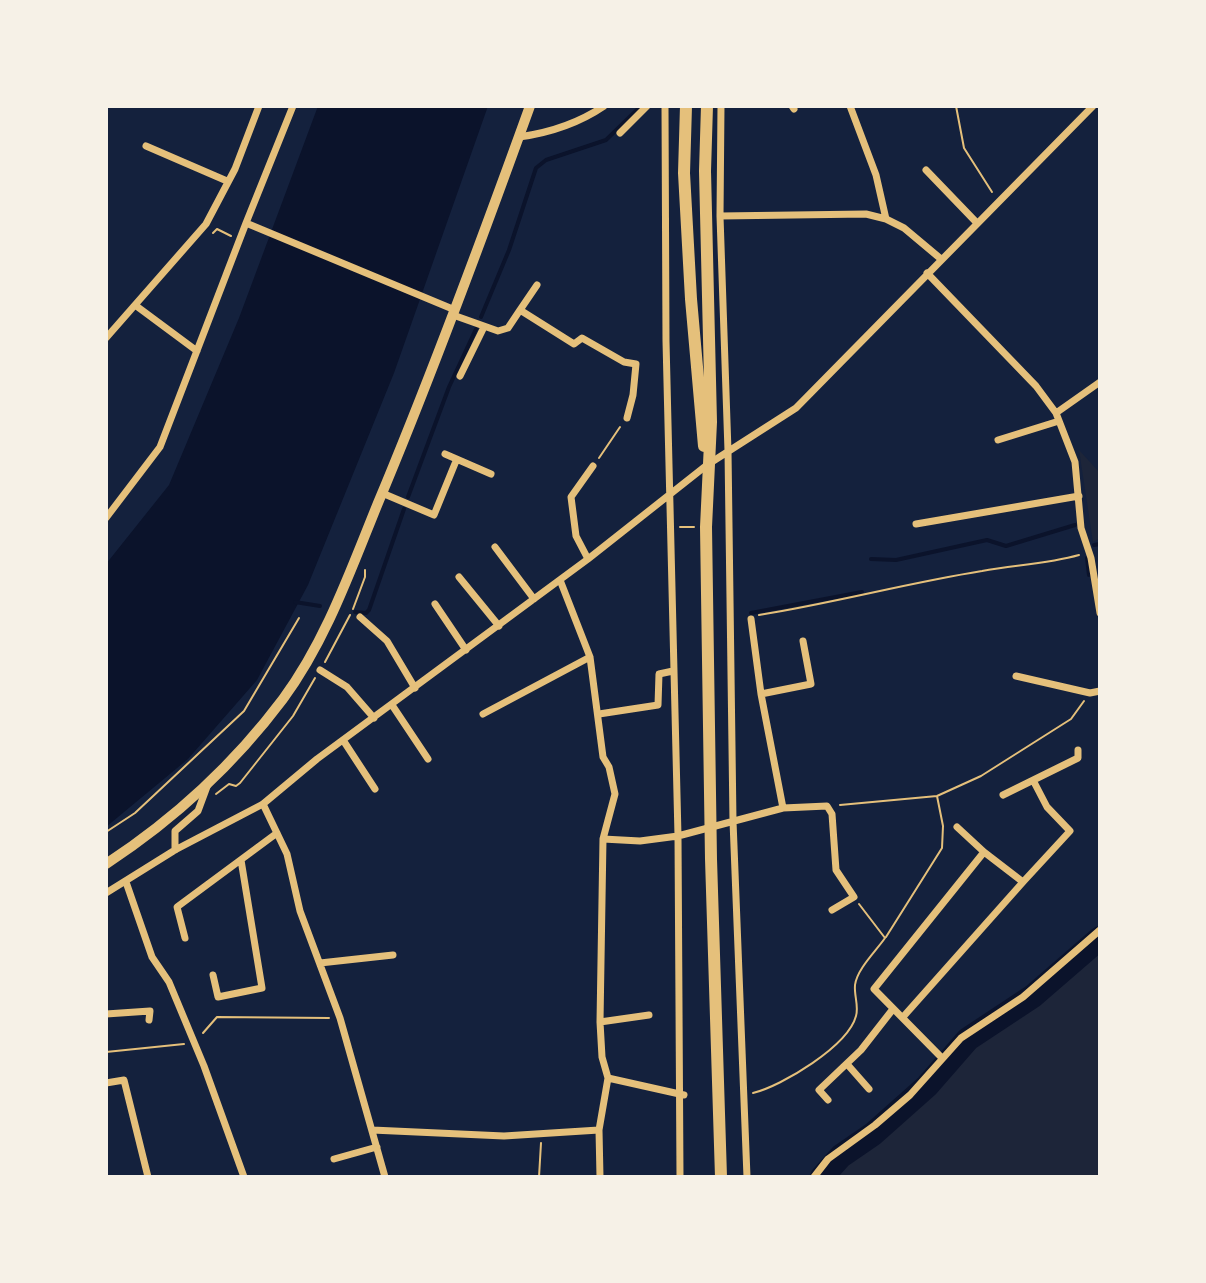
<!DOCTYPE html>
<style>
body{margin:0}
#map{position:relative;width:1206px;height:1283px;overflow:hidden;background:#14213d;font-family:"Varela Round",sans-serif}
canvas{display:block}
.frame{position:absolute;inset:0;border:108px solid #f6f1e7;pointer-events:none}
</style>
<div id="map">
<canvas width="1206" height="1283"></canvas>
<div class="frame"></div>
</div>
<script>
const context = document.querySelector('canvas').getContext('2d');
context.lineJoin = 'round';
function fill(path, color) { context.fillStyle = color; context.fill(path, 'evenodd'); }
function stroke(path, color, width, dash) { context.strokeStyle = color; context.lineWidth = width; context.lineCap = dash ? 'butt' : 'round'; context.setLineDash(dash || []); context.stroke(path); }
fill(new Path2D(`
 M1079,450L1100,473V538L1093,542Z
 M1100,949V1177H826L840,1161L864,1149L930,1093L950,1066L980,1041L1052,983Z`), '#1d2539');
fill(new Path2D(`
 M318,106H488L394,373L308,585L257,680L188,759L106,827V564L169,485L239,318Z`), '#0b132b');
stroke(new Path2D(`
 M481,317L509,250L536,168L546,160L606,140L641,106
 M408,497L449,387L476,329
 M1094,545L1100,544
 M1087,558L1089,575
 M871,559L896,560L987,540L1006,546L1075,525
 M295,602L320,606
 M355,612L366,613L369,610L404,509
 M751,613L862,592`), '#0b132b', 4);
stroke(new Path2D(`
 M822,1177L841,1156L873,1134L927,1086L968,1039L1033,996L1100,938`), '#0b132b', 24);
stroke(new Path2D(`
 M956,106L964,148L992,192
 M213,233L217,229L231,236
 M599,458L620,427
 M680,527H694
 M353,609L365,577V570
 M759,615C834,603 907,583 982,571C1014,565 1047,564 1079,555
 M325,662L350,615
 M216,794L229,784L236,786L240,783L293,716L315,678
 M840,805L937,796L981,776L1071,719L1084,701
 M106,832L135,813L244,711L299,618
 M886,937L942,848L943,826L937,796
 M203,1033L217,1017L329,1018
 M106,1052L184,1044
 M753,1093C782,1086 848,1046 856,1016C859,1006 854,996 855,985C857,969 876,951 885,938L859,904
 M539,1177L541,1143`), '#e5c07b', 2);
stroke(new Path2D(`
 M293,106L246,223L455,310
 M665,106L666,341L678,836L680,1177
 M721,106L720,216L728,451L733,821L747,1177
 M792,106L794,109
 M850,106L876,175L886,219L904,228L941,259
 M620,133L647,106
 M519,137C548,133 579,123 604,106
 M146,146L227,181
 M926,170L977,223
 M720,216L866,214L886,219
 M927,273L1036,386L1056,413L1100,382
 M135,305L197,351
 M520,310L537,285
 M453,315L498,331L508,328L520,310L574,344L582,338L624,362L636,364L633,395L627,418
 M106,338L206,224L235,169L259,106
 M460,376L484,327
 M1056,413L1075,462L1081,528L1091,558L1100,613
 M998,440L1059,421
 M445,454L491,474
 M382,493L434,515L456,461
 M106,518L160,447L246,223L226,275
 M916,524L1079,496
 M495,547L534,599
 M588,559L576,536L571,497L593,466
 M459,577L499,626
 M435,604L466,650
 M360,617L387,641L415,688
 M320,670L347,687L374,718
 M1016,676L1090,693L1100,691
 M761,694L811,684L803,641
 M392,705L428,759
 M483,714L590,657
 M599,714L658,705L659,674L673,671
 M343,740L375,789
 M1003,795L1078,758V750
 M263,804L287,854L300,911L340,1018L385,1177
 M783,808L827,806L832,814L836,870L854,897L832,910
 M957,827L984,852
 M603,839L640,841L678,836L783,808L761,694L751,619
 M175,850V831L198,811L208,784
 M126,882L152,957L169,982L204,1066L244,1177
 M1023,882L1070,831L1047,807L1034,782
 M106,893L175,850L263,804L317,759L588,559L707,465L796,408L1093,106
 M185,938L177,907L277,833
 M320,963L393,955
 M213,975L218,997L262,988L241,860
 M106,1014L150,1011L149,1020
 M903,1017L1023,882L984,852L874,989L942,1058
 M600,1022L649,1015
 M847,1064L869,1089
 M608,1078L684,1095
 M106,1083L124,1080L148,1177
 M828,1100L819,1090L861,1050L893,1009
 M372,1130L504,1136L599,1130L608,1078L602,1057L600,1022L603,839L615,794L609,767L603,757L590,657L560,580
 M599,1130L600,1177
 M334,1159L377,1147
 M814,1177L828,1159L875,1125L910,1095L961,1038L1023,997L1100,930`), '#e5c07b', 7);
stroke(new Path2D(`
 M106,864C173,820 235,763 283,699C326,641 351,569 378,503C433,372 482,239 530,106`), '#e5c07b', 10);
stroke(new Path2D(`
 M686,106L684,173L691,299L704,446
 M707,106L705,171L711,422L706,527L711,859L721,1177`), '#e5c07b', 12);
</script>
